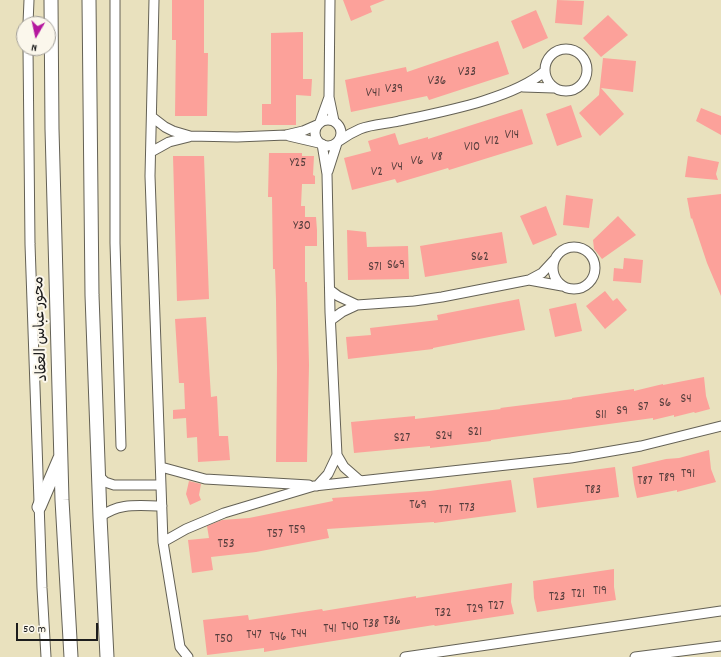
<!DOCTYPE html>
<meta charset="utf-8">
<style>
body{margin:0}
#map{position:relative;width:721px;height:657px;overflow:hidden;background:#e9e1be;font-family:Dekko,sans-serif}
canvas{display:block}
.north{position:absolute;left:16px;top:16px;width:40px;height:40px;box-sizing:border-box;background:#fbf7ec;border:1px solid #a29f99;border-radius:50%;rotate:189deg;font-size:11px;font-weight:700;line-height:16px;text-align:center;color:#1c1c1c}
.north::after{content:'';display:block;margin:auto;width:14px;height:18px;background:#b5179e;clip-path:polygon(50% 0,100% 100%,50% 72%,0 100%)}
.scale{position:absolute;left:16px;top:623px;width:82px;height:18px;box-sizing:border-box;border:2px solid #1c1c1c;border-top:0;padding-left:5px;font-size:12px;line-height:14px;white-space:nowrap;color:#1c1c1c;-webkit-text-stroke:3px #fbf7ec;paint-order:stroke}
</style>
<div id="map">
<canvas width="721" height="657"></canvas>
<div class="north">N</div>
<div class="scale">50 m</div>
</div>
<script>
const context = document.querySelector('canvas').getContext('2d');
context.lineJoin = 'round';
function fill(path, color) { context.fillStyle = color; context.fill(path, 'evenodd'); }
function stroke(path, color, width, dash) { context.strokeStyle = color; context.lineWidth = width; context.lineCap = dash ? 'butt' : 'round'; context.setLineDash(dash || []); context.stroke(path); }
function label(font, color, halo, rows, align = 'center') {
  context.font = font + ' Dekko,"Playpen Sans Arabic",sans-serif'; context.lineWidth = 4; context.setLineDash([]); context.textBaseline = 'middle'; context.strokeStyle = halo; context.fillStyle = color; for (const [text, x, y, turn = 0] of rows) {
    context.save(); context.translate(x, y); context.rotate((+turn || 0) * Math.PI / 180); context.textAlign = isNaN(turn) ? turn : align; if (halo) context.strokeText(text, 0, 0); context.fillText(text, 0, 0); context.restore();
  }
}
fill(new Path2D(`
 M172,0H204V53H208L207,116H175L176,40H172Z
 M343,0H385L370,6L372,12L351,21Z
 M557,0L584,1L582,25L555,23Z
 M536,10L548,38L523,49L511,21Z
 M608,15L628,35L601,57L583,38Z
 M303,32V79H312L311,96L296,95V125H262V104H271V33Z
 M498,41L509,74L429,100L427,96L351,112L345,80L406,67L407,72Z
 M603,58L636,61L633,92L601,88L624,114L600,136L579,113L599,95Z
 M571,105L582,137L557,146L546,114Z
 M701,108L721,116V135L696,121Z
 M522,109L533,144L449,170L448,168L397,183L395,179L352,190L344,158L371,151L368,141L395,133L399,145L428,137V139Z
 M269,153H302V156H314L313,175L315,176V184H302L301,206H305V217H316L317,230V246H305V282H307L309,365L307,462H276L277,368L276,300L275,269H273L272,197H268Z
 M173,156H204L209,299L177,301Z
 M688,156L719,162L716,174L718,180L685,177Z
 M721,194V296L707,263L692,218L691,219L687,198Z
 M566,195L593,199L589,228L563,225Z
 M546,206L557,235L533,245L520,216Z
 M618,216L636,235L602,259L594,249L593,240Z
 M347,230L366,232L367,247L408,246L409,279L348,280Z
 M502,232L507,263L425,277L420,246Z
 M624,258L643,260L641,283L613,281L614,268L623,269Z
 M605,291L613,301L617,298L627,310L605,329L586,306Z
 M519,299L525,330L433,348V349L348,359L346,337L371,335L370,328L438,320L437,315Z
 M576,303L582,331L555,337L549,309Z
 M206,317L211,397L217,396L219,436H228L230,460L198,462L197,437L187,438L186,418L173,419V410L185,409L184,383H179L175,319Z
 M704,377L706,396L710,409L695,413L694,412L674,417V415L653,420V418L491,440V441L430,448V446L354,453L351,422L415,416V419L501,409L500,408L572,399V398L634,389V391L663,384V385Z
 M709,450L711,469L716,482L677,492V490L637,498L634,484L632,467L666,459L679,458Z
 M615,467L619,497L537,508L533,478Z
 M511,480L516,512L434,523V522L327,529L329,538L256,552L211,557L213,570L192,573L188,540L209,538L207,526L222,520L249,518L333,501L332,498L430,491Z
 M189,481L201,484L199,495L201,500L190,505L186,494Z
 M614,569V587L616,600L537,612L534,598L533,581Z
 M512,583L511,602L514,614L435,626L434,625L264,652V648L207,655L203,620L248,615L249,620L322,609L323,611L416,596V598Z`), '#fca19a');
const minor = new Path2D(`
 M115,0V243L121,446
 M154,0L150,176L163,542L180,647L188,657
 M330,0L329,97L334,121
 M28,24L29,0
 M28,48L30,244L42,588L46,657
 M545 70a21 21 0 1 1 42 0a21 21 0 1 1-42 0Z
 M523,87L554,88
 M152,117L165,127L173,131L190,136L237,137L286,135L303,131L319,124
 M315 133a13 13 0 1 1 26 0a13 13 0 1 1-26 0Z
 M320,122L329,97
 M289,136L319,143
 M339,141C346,136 353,132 360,129C372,124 387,124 399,121C441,112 513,99 545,71
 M151,152L169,142L189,137
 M328,171L337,143
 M553 268a21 21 0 1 1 42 0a21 21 0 1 1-42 0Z
 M529,280L562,286
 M330,290L338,296L357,305
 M331,320L342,312L357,305L414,301L442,297L529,280L542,273L555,259
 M337,455L344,467L360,481
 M161,467L205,479L309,485
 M98,475L105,482L114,485H161
 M317,486L328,474L337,455L330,312L327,174L322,144
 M100,517C120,502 139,506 162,506
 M163,542L186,529L224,513L314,486L571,458L641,446L721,426
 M405,657L721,611
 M635,657L721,646`);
const secondary = new Path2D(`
 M51,0L52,129L62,500L71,657
 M89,0L92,295L100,517L107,657
 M39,507L60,458`);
stroke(minor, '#646155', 11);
stroke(secondary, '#646155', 15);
stroke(minor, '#fff', 9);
stroke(secondary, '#fff', 13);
label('13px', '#543d3c', null, [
 ["V33",467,73],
 ["V36",437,82],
 ["V39",394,90],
 ["V41",373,94],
 ["V14",512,136],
 ["V12",492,142],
 ["V10",472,148],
 ["V8",437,158],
 ["V6",417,162],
 ["Y25",298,164],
 ["V4",397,168],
 ["V2",377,173],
 ["Y30",302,227],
 ["S62",480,258],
 ["S69",396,266],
 ["S71",375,268],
 ["S4",686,400],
 ["S6",665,404],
 ["S7",643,408],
 ["S9",622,412],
 ["S11",601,416],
 ["S21",475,433],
 ["S24",444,437],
 ["S27",402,439],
 ["T91",688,475],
 ["T89",667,479],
 ["T87",645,482],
 ["T83",593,491],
 ["T69",418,506],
 ["T73",467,509],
 ["T71",445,511],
 ["T59",297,531],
 ["T57",275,535],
 ["T53",226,545],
 ["T19",600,592],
 ["T21",578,595],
 ["T23",557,598],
 ["T27",496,607],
 ["T29",475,610],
 ["T32",443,614],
 ["T36",392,622],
 ["T38",371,625],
 ["T40",350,628],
 ["T41",330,630],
 ["T44",299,635],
 ["T47",254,636],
 ["T46",278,638],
 ["T50",224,640]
]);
label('15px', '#1c1c1c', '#fbf7ec', [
 ["محور عباس العقاد",42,329,-92]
]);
</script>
